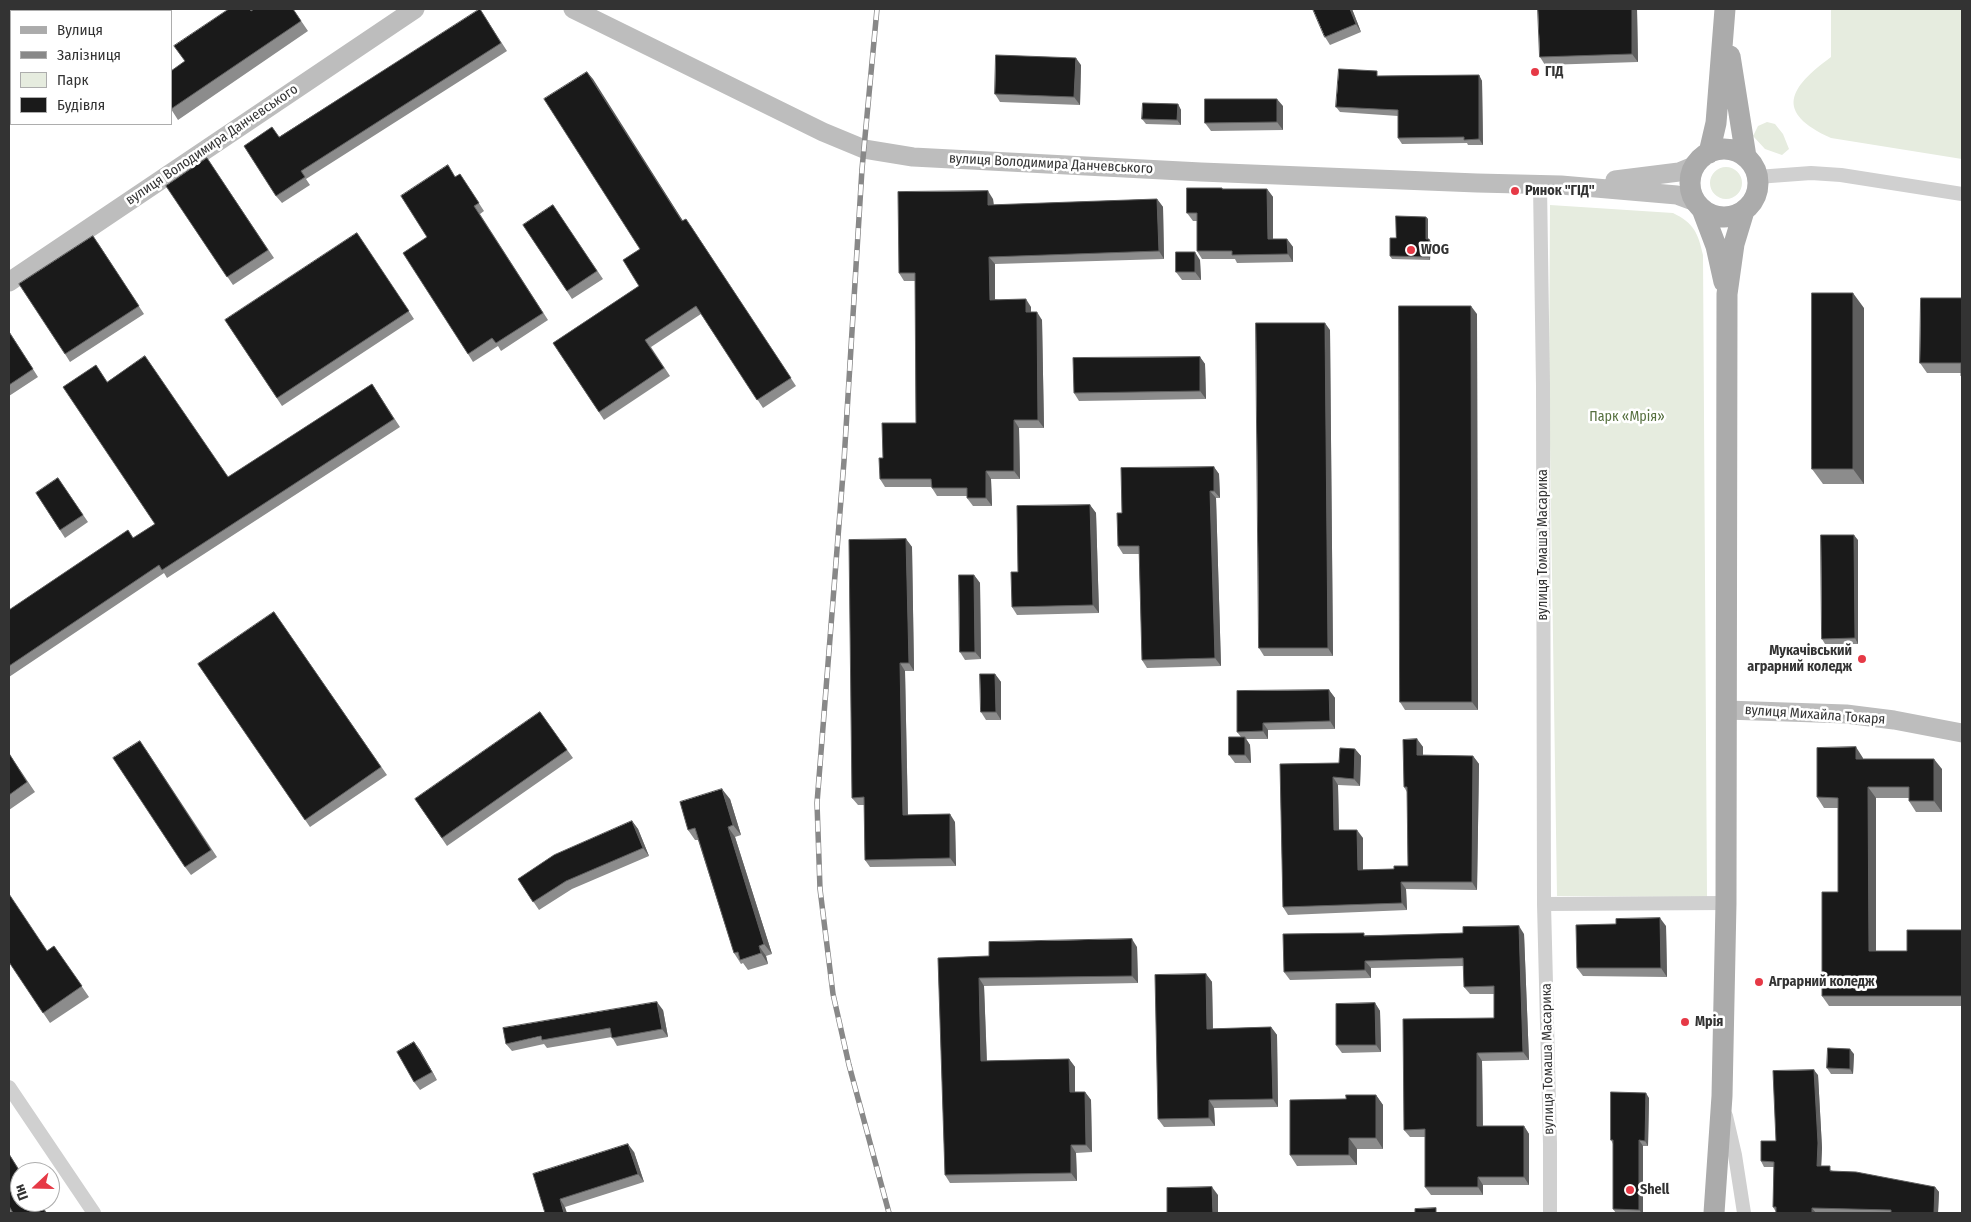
<!DOCTYPE html>
<meta charset="utf-8">
<style>
body{margin:0}
#map{position:relative;width:1971px;height:1222px;overflow:hidden;background:#fff;font-family:"Fira Sans Condensed",sans-serif}
canvas{display:block}
.frame{position:absolute;inset:0;border:10px solid #333;pointer-events:none}
.legend{position:absolute;left:10px;top:10px;width:162px;height:115px;box-sizing:border-box;background:#fff;border:1px solid #adadad;margin:0;padding:6px 9px;list-style:none;font-size:15px;color:#333}
.legend li{display:flex;align-items:center;gap:10px;height:25px}
.legend b{width:25px;border:1px solid #adadad}
.north{position:absolute;left:10px;top:1162px;width:50px;height:50px;box-sizing:border-box;background:#fff;border:1px solid #adadad;border-radius:50%;rotate:249deg;font-size:14px;font-weight:700;line-height:20px;text-align:center;color:#333}
.north::after{content:'';display:block;margin:auto;width:18px;height:22px;background:#e63946;clip-path:polygon(50% 0,100% 100%,50% 72%,0 100%)}
</style>
<div id="map">
<canvas width="1971" height="1222"></canvas>
<div class="frame"></div>
<ul class="legend">
<li><b style="height:6px;background:#ababab"></b>Вулиця</li>
<li><b style="height:6px;background:#888"></b>Залізниця</li>
<li><b style="height:14px;background:#e6ecdf"></b>Парк</li>
<li><b style="height:14px;background:#1a1a1a"></b>Будівля</li>
</ul>
<div class="north">Пн</div>
</div>
<script>
const context = document.querySelector('canvas').getContext('2d');
context.lineJoin = 'round';
function fill(path, color) { context.fillStyle = color; context.fill(path, 'evenodd'); }
function stroke(path, color, width, dash) { context.strokeStyle = color; context.lineWidth = width; context.lineCap = dash ? 'butt' : 'round'; context.setLineDash(dash || []); context.stroke(path); }
function label(font, color, halo, rows, align = 'center') {
  context.font = font + ' "Fira Sans Condensed",sans-serif'; context.lineWidth = 5; context.setLineDash([]); context.textBaseline = 'middle'; context.strokeStyle = halo; context.fillStyle = color; for (const [text, x, y, turn = 0] of rows) {
    context.save(); context.translate(x, y); context.rotate((+turn || 0) * Math.PI / 180); context.textAlign = isNaN(turn) ? turn : align; if (halo) context.strokeText(text, 0, 0); context.fillText(text, 0, 0); context.restore();
  }
}
fill(new Path2D(`
 M1831,9H1962V159L1831,138C1774,112 1789,88 1831,57Z
 M1767,122L1775,124L1783,134L1789,149L1782,155L1765,149L1753,136L1758,126Z
 M1710 183a16 16 0 1 1 32 0a16 16 0 1 1-32 0Z
 M1550,205L1673,213C1694,223 1698,233 1703,255L1707,897L1557,896L1549,379Z`), '#e6ecdf');
stroke(new Path2D(`
 M1757,177L1811,173L1841,175L1962,194
 M1540,185L1543,386L1544,904L1550,1144V1213
 M1544,904L1726,903
 M9,1087L94,1213
 M1726,1116L1735,1155L1744,1213`), '#d0d0d0', 14);
stroke(new Path2D(`
 M573,9L823,132L864,149L913,157L1201,172L1477,183L1561,185L1677,195L1696,202
 M1615,180L1679,172L1696,165
 M9,282L415,9
 M1726,710L1846,714L1894,720L1962,733`), '#bdbdbd', 19);
stroke(new Path2D(`
 M1730,56L1746,157
 M1690 183a34 34 0 1 1 68 0a34 34 0 1 1-68 0Z
 M1709,153L1716,123L1725,9
 M1702,209L1716,246L1724,282
 M1714,1213L1722,1096L1726,903L1727,294L1734,244L1744,211`), '#ababab', 21);
const rail = new Path2D(`
 M877,9L862,169L844,461L817,803L820,889L833,994L849,1065L889,1213`);
stroke(rail, '#888', 5.5);
stroke(rail, '#fff', 4, [11]);
fill(new Path2D(`
 M9,9H75L72,11H11V51L9,53Z
 M293,9L308,31L178,120L171,109L185,61L251,11Z
 M1352,9L1361,32L1330,45L1325,37Z
 M1637,9L1638,62L1545,65L1540,57Z
 M485,17L507,51L306,179L310,185L282,203L276,196L279,137Z
 M1081,65L1080,105L1000,102L995,94Z
 M587,72L683,221L691,226L796,386L763,408L701,314L651,347L670,376L604,420L553,343L639,286L640,249Z
 M1479,75L1482,81L1483,145H1468L1467,143L1402,144L1398,138V116L1340,112L1336,107L1380,76Z
 M1178,104L1181,110V125L1146,124L1142,119Z
 M1283,106V130L1211,131L1205,123Z
 M207,158L274,258L233,285L166,186Z
 M460,174L484,211L480,214L548,320L501,351L498,346L473,362L468,354L427,237L456,177Z
 M1222,188L1223,189H1267L1273,197V239H1287L1293,247V262L1237,263L1235,259H1202L1197,251V221H1193L1187,213Z
 M993,199L994,205L1157,199L1163,207L1164,259L995,264V299L1031,307V312L1042,320L1044,428H1019L1020,479H991L992,506H973L967,498V496H937L932,488V487H885L880,479L883,458L916,423L915,281H904L899,273Z
 M553,205L603,279L572,299L523,225Z
 M1426,217L1428,219V239H1429L1431,242L1430,260L1392,259L1390,256L1396,238Z
 M357,233L414,319L282,406L225,320Z
 M98,243L144,314L70,362L65,354Z
 M1200,260L1201,280H1182L1176,272Z
 M1962,298V379L1961,376V373H1927L1920,363Z
 M1864,308V484H1823L1812,469Z
 M1477,314L1478,710H1405L1400,702Z
 M1330,330L1333,656H1264L1259,648Z
 M9,331L38,377L9,396Z
 M1200,357L1205,364L1206,399L1079,401L1074,393Z
 M107,382L229,477L372,384L400,427L167,578L164,573L9,677V610L134,538L155,524Z
 M1214,467L1219,474L1220,498H1216L1221,666L1147,668L1142,660L1139,554H1123L1118,546L1122,513Z
 M58,478L88,522L65,538L36,493Z
 M1090,505L1096,513L1099,613L1017,615L1012,607L1018,572Z
 M906,539L912,547L914,671H905L908,815L955,822L956,866L870,867L865,860L864,805H858L852,798Z
 M1858,540V644H1825L1822,639Z
 M974,575L980,583L981,659L965,660L960,652Z
 M274,612L387,775L310,827L198,664Z
 M995,674L1001,682V720H986L981,712Z
 M1329,690L1335,698V729L1268,730V739H1246L1250,745L1251,763H1235L1229,755L1241,737L1237,732Z
 M540,712L573,758L447,846L415,799Z
 M1417,739L1423,747V756H1473L1479,764L1477,890L1406,889L1407,910L1288,915L1283,907L1280,764L1339,763L1355,749L1361,756L1360,786L1338,785L1339,830L1363,838V870L1394,869L1408,866L1407,792L1404,787Z
 M145,748L217,857L191,875L185,867Z
 M10,755L35,792L9,810V756Z
 M1863,758V759L1942,769V812H1916L1909,801V798H1876V951H1907L1962,930V1006H1829L1822,996L1838,892V808H1824L1817,797Z
 M730,799L741,835L735,837L772,954L766,956L768,964L748,970L743,963L741,964L734,953L698,840H695L688,830Z
 M632,821L638,829L649,856L572,889L539,910L518,879Z
 M1666,926L1667,977L1583,976L1577,968Z
 M1524,934L1529,1060L1482,1061L1483,1126H1524L1529,1134V1185H1483V1195H1431L1425,1187V1137H1410L1404,1130L1494,1018V994H1470L1464,987V966L1371,968V978L1290,980L1284,972L1366,935Z
 M54,946L89,997L50,1023L9,962L47,951Z
 M1137,947L1138,983L984,986L987,1061L1069,1059L1075,1067V1092H1085L1091,1100L1092,1152L1076,1153L1077,1181L950,1183L945,1175L938,958L989,956Z
 M1206,974L1212,982L1213,1029L1271,1027L1277,1035L1278,1107L1214,1108L1215,1126L1164,1127L1158,1119Z
 M1375,1003L1380,1011L1381,1052L1342,1053L1336,1045Z
 M663,1010L668,1037L617,1046L612,1037L547,1048L544,1044L512,1051L506,1044Z
 M414,1042L420,1050L437,1080L420,1090L414,1082Z
 M1854,1054L1853,1074H1831L1827,1068Z
 M1818,1075L1822,1148L1821,1166L1833,1171L1935,1187L1939,1192L1938,1213H1776V1212L1773,1207L1774,1167H1764L1761,1161L1776,1141Z
 M1376,1095L1383,1105V1149H1357V1165L1297,1166L1290,1155L1346,1099Z
 M1649,1098L1648,1146H1643V1213H1616L1613,1209V1144L1611,1140Z
 M634,1152L644,1182L565,1207L533,1174Z
 M9,1154L21,1172H20V1202H40L47,1213H9Z`), '#8c8c8c');
fill(new Path2D(`
 M1350,9H1352L1361,32L1356,24Z
 M1632,9H1637L1638,62L1632,54Z
 M1076,58L1081,65L1080,105L1074,97Z
 M587,72L593,79L688,229L682,221Z
 M1479,75L1482,81L1483,145L1479,139Z
 M1277,99L1283,106V130L1277,122Z
 M1178,104L1181,110V125L1177,120Z
 M1267,189L1273,197V247L1268,239Z
 M988,191L993,199L994,213L988,205Z
 M1157,199L1163,207L1164,259L1159,251Z
 M1426,217L1428,219V242L1426,239Z
 M1287,239L1293,247V262L1288,254Z
 M1429,239L1431,242L1430,260L1429,257Z
 M1195,252L1200,260L1201,280L1195,272Z
 M989,257L995,264V307L990,300Z
 M1853,293L1864,308V484L1853,469Z
 M1026,299L1031,307V320L1026,312Z
 M1471,306L1477,314L1478,710L1472,702Z
 M1037,312L1042,320L1044,428L1038,420Z
 M1325,323L1330,330L1333,656L1328,648Z
 M1200,357L1205,364L1206,399L1200,391Z
 M1014,420L1019,428L1020,479L1014,471Z
 M1214,467L1219,474L1220,498L1214,491Z
 M986,471L991,479L992,506L986,498Z
 M1210,491L1216,498L1221,666L1215,658Z
 M1090,505L1096,513L1099,613L1093,605Z
 M1854,535L1858,540V644L1855,638Z
 M906,539L912,547L914,671L909,663Z
 M974,575L980,583L981,659L975,652Z
 M900,663L905,671L908,823L903,815Z
 M995,674L1001,682V720L996,712Z
 M1329,690L1335,698V729L1330,721Z
 M1263,723L1268,730V739L1263,731Z
 M1245,737L1250,745L1251,763L1245,755Z
 M1417,739L1423,747V763L1417,755Z
 M1856,747L1863,758V769L1856,759Z
 M1355,749L1361,756L1360,786L1354,779Z
 M1473,756L1479,764L1477,890L1472,882Z
 M1934,759L1942,769V812L1934,801Z
 M1333,777L1338,785L1339,838L1334,830Z
 M1868,787L1876,798V962L1869,951Z
 M722,789L730,799L741,835L733,825Z
 M950,814L955,822L956,866L950,858Z
 M632,821L638,829L649,856L643,848Z
 M728,827L735,837L772,954L764,944Z
 M1357,830L1363,838V878L1358,870Z
 M1401,882L1406,889L1407,910L1402,903Z
 M1660,918L1666,926L1667,977L1661,968Z
 M1519,926L1524,934L1529,1060L1523,1052Z
 M1132,939L1137,947L1138,983L1132,976Z
 M759,946L766,956L768,964L761,953Z
 M1365,961L1371,968V978L1365,970Z
 M1206,974L1212,982L1213,1036L1207,1029Z
 M979,978L984,986L987,1068L981,1061Z
 M657,1002L663,1010L668,1037L662,1029Z
 M1375,1003L1380,1011L1381,1052L1376,1045Z
 M1271,1027L1277,1035L1278,1107L1273,1099Z
 M414,1042L420,1050L437,1080L432,1072Z
 M1850,1049L1854,1054L1853,1074L1850,1069Z
 M1477,1053L1482,1061L1483,1134L1477,1126Z
 M1069,1059L1075,1067V1100L1070,1092Z
 M1814,1070L1818,1075L1822,1148L1821,1171L1817,1166Z
 M1085,1092L1091,1100L1092,1152L1086,1145Z
 M1646,1093L1649,1098L1648,1146L1645,1141Z
 M1376,1095L1383,1105V1149L1376,1138Z
 M1209,1100L1214,1108L1215,1126L1209,1118Z
 M1524,1126L1529,1134V1185L1524,1177Z
 M1349,1138L1357,1149V1165L1349,1155Z
 M1639,1140L1643,1146V1213H1642L1639,1210Z
 M628,1144L634,1152L644,1182L638,1174Z
 M1071,1145L1076,1153L1077,1181L1071,1173Z
 M1478,1177L1483,1185V1195L1478,1187Z
 M1212,1187L1218,1195V1213H1213Z
 M1935,1187L1939,1192L1938,1213H1934Z
 M560,1199L565,1207L567,1213H564Z
 M1812,1208L1816,1213H1812Z`), '#5f5f5f');
const building = new Path2D(`
 M9,9H58L54,11H11V40L9,41Z
 M229,9H249L251,11L254,9H293L301,21L171,109V71L185,61L174,46Z
 M480,9L501,43L301,171L305,177L276,196L244,146L272,127L279,137Z
 M1313,9H1350L1356,24L1325,37Z
 M1538,9H1632V54L1540,57Z
 M996,55L1076,58L1074,97L995,94Z
 M1339,69L1377,71V76L1479,75V139L1464,140V137L1398,138V110L1336,107Z
 M587,72L682,221L686,219L791,378L757,400L696,306L645,340L664,368L599,412L553,343L639,286L623,260L640,249L544,99Z
 M1205,99H1277V122L1205,123Z
 M1143,103L1178,104L1177,120L1142,119Z
 M207,158L268,250L227,277L166,186Z
 M448,165L455,177L460,174L479,203L474,206L543,313L496,343L492,338L468,354L403,253L427,237L401,196Z
 M1187,188H1222V189H1267L1268,239H1287L1288,254L1232,255V251H1197V213H1187Z
 M988,191V205L1157,199L1159,251L989,257L990,300L1026,299V312H1037L1038,420H1014V471H986V498H967V488H932L931,479H880L879,458H883L882,423H916L915,273H899L898,192Z
 M553,205L597,271L567,291L523,225Z
 M1396,216L1426,217V239H1429V257L1390,256V238H1396Z
 M357,233L409,311L277,398L225,320Z
 M93,236L139,306L65,354L19,284Z
 M1176,252H1195V272H1176Z
 M1812,293H1853V469H1812Z
 M1921,298H1962V376H1961V363H1920Z
 M1399,306H1471L1472,702H1400Z
 M1256,323H1325L1328,648H1259Z
 M9,332L33,369L9,385Z
 M145,356L228,477L372,384L394,419L162,570L159,565L9,666V610L128,530L133,538L155,524L63,387L96,365L107,382Z
 M1200,357V391L1074,393L1073,358Z
 M1214,467V491H1210L1215,658L1142,660L1139,546H1118L1117,513H1122L1121,468Z
 M58,478L83,515L60,530L36,493Z
 M1090,505L1093,605L1012,607L1011,572H1018L1017,506Z
 M1821,535H1854L1855,638L1822,639Z
 M906,539L909,663H900L903,815L950,814V858L865,860L864,797L852,798L849,540Z
 M959,575H974L975,652H960Z
 M274,612L381,767L305,820L198,664Z
 M980,674H995L996,712H981Z
 M1329,690L1330,721L1263,723V731L1237,732V691Z
 M540,712L567,750L442,838L415,799Z
 M1229,737H1245V755H1229Z
 M1417,739V755L1473,756L1472,882H1401L1402,903L1283,907L1280,764L1339,763L1340,748L1355,749L1354,779L1333,777L1334,830H1357L1358,870L1394,869V866H1408L1407,787H1404L1403,740Z
 M140,741L211,850L185,867L113,758Z
 M1856,747V759H1934V801H1909V787H1868L1869,951H1907V930H1962V996H1822V892H1838V798L1817,797V748Z
 M10,755L27,782L9,795V756Z
 M722,789L733,825L728,827L764,944L759,946L761,953L740,960L738,952L734,953L695,828L688,830L680,802Z
 M632,821L643,848L566,881L533,902L518,879L554,855Z
 M9,894L47,951L54,946L82,986L43,1013L9,962Z
 M1660,918L1661,968H1577L1576,925L1616,924V919Z
 M1519,926L1523,1052L1477,1053V1126H1524V1177H1478V1187H1425V1129L1404,1130L1403,1019L1494,1018V986L1464,987L1463,958L1365,961V970L1284,972L1283,934L1364,933V936L1463,933V927Z
 M1132,939V976L979,978L981,1061L1069,1059L1070,1092H1085L1086,1145H1071V1173L945,1175L938,958L989,956V942Z
 M1206,974L1207,1029L1271,1027L1273,1099L1209,1100V1118L1158,1119L1155,975Z
 M657,1002L662,1029L612,1038L610,1028L542,1040L541,1036L506,1044L503,1028Z
 M1375,1003L1376,1045H1336V1004Z
 M414,1042L432,1072L414,1082L397,1052Z
 M1828,1048L1850,1049V1069L1827,1068Z
 M1814,1070L1818,1143L1817,1166H1830V1171L1856,1172L1935,1187L1934,1213H1891V1210L1812,1208V1213H1776V1207H1773L1774,1162L1761,1161V1141H1776L1773,1071Z
 M1611,1092L1646,1093L1645,1141L1639,1140V1210L1613,1209V1140H1611Z
 M1346,1095H1376V1138H1349V1155H1290V1100L1346,1099Z
 M628,1144L638,1174L560,1199L564,1213H545L533,1174Z
 M9,1154L20,1172V1202H39L46,1213H13L9,1206Z
 M1212,1187L1213,1213H1167V1188Z
 M1436,1208V1213H1415V1209Z`);
fill(building, '#1a1a1a');
stroke(building, '#5f5f5f', 1);
for (const [x, y, r, color] of [
 [1535,72,5,"#e63946"],
 [1515,191,5,"#e63946"],
 [1411,250,5,"#e63946"],
 [1862,659,5,"#e63946"],
 [1759,982,5,"#e63946"],
 [1685,1022,5,"#e63946"],
 [1630,1190,5,"#e63946"]
]) { const dot = new Path2D(); dot.arc(x, y, r, 0, 2 * Math.PI); context.fillStyle = color; context.fill(dot); stroke(dot, '#fff', 2); }
label('bold 14px', '#333', '#fff', [
 ["ГІД",1545,72],
 ["Ринок \"ГІД\"",1525,191],
 ["WOG",1421,250],
 ["Мукачівський",1852,651,"right"],
 ["аграрний коледж",1852,667,"right"],
 ["Аграрний коледж",1769,982],
 ["Мрія",1695,1022],
 ["Shell",1640,1190]
], 'left');
label('14px', '#333', '#fff', [
 ["вулиця Володимира Данчевського",212,145,-34],
 ["вулиця Володимира Данчевського",1051,164,3],
 ["вулиця Томаша Масарика",1543,545,-90],
 ["вулиця Михайла Токаря",1815,715,4],
 ["вулиця Томаша Масарика",1548,1059,-91]
]);
label('14px', '#56703f', '#fff', [
 ["Парк «Мрія»",1627,417]
]);
</script>
